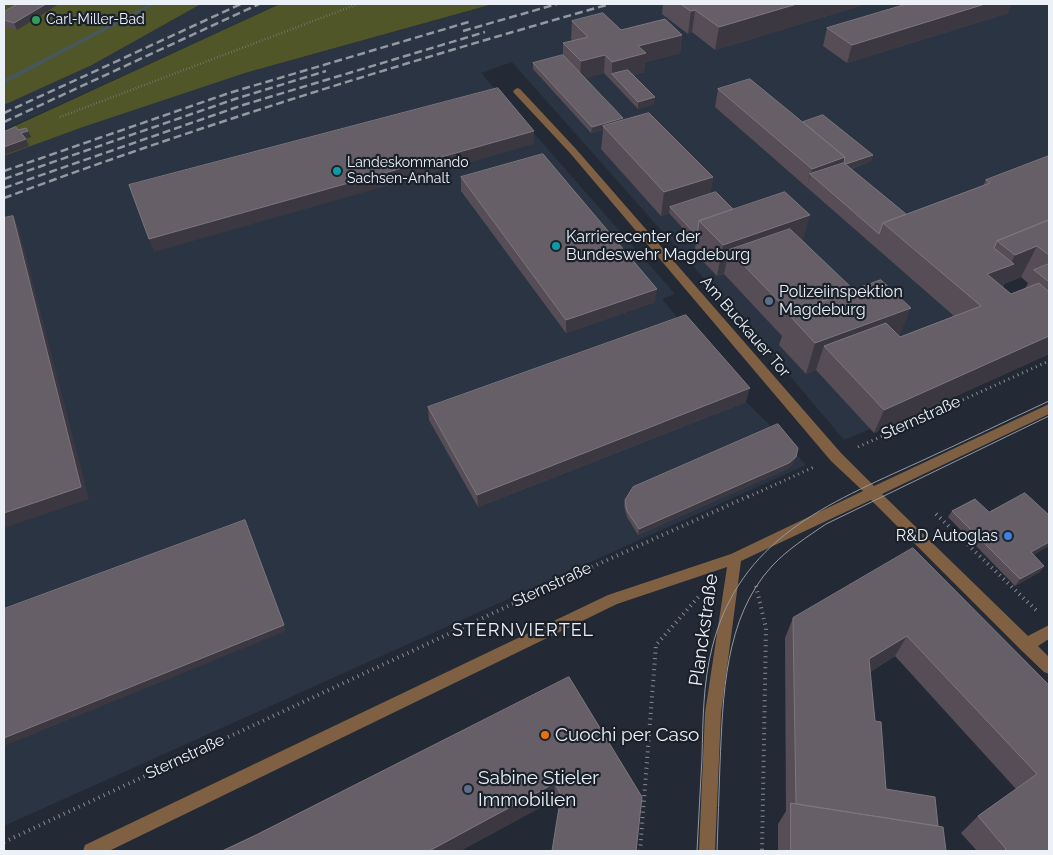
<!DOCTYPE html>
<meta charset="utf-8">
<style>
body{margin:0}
#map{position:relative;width:1053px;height:855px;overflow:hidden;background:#242a35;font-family:Raleway,sans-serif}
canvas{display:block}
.frame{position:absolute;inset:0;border:5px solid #ecf0f7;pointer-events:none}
</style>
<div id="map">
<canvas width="1053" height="855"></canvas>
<div class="frame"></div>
</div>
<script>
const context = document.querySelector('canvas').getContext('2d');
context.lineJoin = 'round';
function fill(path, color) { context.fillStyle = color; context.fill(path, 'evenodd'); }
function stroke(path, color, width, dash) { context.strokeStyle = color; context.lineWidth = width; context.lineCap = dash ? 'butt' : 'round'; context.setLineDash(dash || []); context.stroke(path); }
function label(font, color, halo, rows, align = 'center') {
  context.font = font + ' Raleway,sans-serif'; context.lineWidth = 4.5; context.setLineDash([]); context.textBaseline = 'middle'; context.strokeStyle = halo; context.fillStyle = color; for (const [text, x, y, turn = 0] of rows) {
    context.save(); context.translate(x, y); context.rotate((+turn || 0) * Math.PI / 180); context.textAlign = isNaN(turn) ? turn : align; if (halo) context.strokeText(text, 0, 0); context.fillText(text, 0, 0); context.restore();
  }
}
fill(new Path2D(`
 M201,4H280L4,130V105L92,65Z
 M493,4H1049V244L983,272L1049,353L844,440L785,370L512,62L481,73L675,294L662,299L746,402L776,431L806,465L4,826V156L83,127L245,73Z`), '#2a3443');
fill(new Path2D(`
 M4,4H201L92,65L4,105Z
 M280,4H493L245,73L83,127L4,156V131Z`), '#505627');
fill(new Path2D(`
 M149,4H156L4,84V79Z`), '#48575a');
stroke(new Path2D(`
 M60,117L358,4`), '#878c95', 2.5, [0.5, 2.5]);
stroke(new Path2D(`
 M858,447L1049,361
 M748,497L814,467`), '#878c95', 3, [1, 4]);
stroke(new Path2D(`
 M936,514L1038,612
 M756,586L766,628L762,851
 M4,842L583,571L751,495
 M640,851L656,645L701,594`), '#878c95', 4, [1, 4.5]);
fill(new Path2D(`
 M517,88L520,89L576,149L841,453L874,486L1049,404V414L882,494L1028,636L1049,625V639L1038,646L1049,657V674L1044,672L1021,650L871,500L741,561L721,713L715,851H699L705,713L727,567L617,604L109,851H83L85,845L608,595L731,554L863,491L831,461L570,153L514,93L513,91Z`), '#7f6042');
stroke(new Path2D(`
 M697,851C699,820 700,788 702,757C703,721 703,683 712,648C739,539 827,504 919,462C963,442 1006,421 1049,401
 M717,851C718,822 719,793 720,764C723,697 724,618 772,566C788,549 807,537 826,524L1049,416`), '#9498a1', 1);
stroke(new Path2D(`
 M463,31L557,4
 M4,113L241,4
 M4,122L259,4
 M4,171L229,93L472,21
 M4,179L235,99L326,71
 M4,188L243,105L485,32
 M4,198C203,124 406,62 610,4`), '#9498a1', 2.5, [8, 4]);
fill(new Path2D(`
 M18,4L17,30L4,26V12Z
 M663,4H866L715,50L692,32L688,34L662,14Z
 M1008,13L847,63L823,46L827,28Z
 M572,21L621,30L682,35L680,53L645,62L644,72L633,75L654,104L638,109L604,73L585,78L623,118V120L713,177L710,194L733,209L803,241L900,337L954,316L715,107L718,89L803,122L873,155L871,161L851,169L906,214L983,186L986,180L1049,156V354L874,433L816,370L806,374L779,345L782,336L724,274L717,276L694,252L696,243L669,213L661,216L601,149L603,130L591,133L533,69V63L563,55V43L573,41L571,39ZM1021,277L1028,283L1025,289L1011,294L1003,287L1004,284Z
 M461,177L655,302L566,333L461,191Z
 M746,402L478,507L429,420L428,407Z
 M793,464L787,469L638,535L627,517L624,506L625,500Z
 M952,511L989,512L1044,566L1040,572L1015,586L948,517Z
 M913,548L1049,685V851H977L961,833L978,816L1016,789L895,656L870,672L875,721L886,789L938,826L946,851H778V824L786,811L785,638L793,618Z
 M569,677L642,797L559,809L554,800L460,851H222L256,835Z`), '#574d56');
fill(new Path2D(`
 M46,4H59L17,30L14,23Z
 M797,4H866L715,50L719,27Z
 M985,4H1011L1008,13L847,63L852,45Z
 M695,10L692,32L688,34L691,11Z
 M682,35L680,53L645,62L644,72L617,79L612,74V62L638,46Z
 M605,55L604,73L580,80L581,61Z
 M655,97L654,104L638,109V102Z
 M623,118L622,125L603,126V130L591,133L592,127Z
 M28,131L31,137L26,139L29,146L4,155V147L21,133Z
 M534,131V144L154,252L149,239Z
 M873,155L871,161L841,172L810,174L807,188L812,169L845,157Z
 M713,177L709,201L670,207L669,213L661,216L664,192Z
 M810,215L801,247L729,250L724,274L717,276L723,245Z
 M13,216L19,229L89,499L4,528Z
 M1037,246L1021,277L1004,284L1002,288L987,274L1010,266L1015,255Z
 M657,289L655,302L566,333V320Z
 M911,308L898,339L824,346L816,370L806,374L815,343Z
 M1049,336V354L874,433L884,410Z
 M750,388L746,402L478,507L477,495Z
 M796,457L793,464L787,469L638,535L639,529Z
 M245,520L286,631L4,746V738Z
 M1049,542V546L1027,559L1031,552Z
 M1044,566L1040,572L1015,586L1020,579Z
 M907,636L895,656L858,679L869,659Z
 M555,783L554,800L460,851H429Z`), '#3c3842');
const building = new Path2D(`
 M18,4H46L14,23L4,20V12Z
 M681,4H797L719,27L695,10L691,11Z
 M907,4H985L852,45L827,28Z
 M603,13L621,30L665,19L682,35L638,46L646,53L612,62L605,55L581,61L563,43L588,37L572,21Z
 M563,55L623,118L592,127L533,63Z
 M628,70L655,97L638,102L612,74Z
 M750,79L845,157L812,169L718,89Z
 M498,88L534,131L149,239L129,185Z
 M649,113L713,177L664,192L603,126Z
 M823,115L873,155L846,164L844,163L845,157L803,122Z
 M16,127L18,130L26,128L28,131L21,133L26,139L4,147V132Z
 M543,154L657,289L566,320L461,177Z
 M1049,156V220L997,241L994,248L1014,264L987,274L1011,294L1039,283L1049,292V336L884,410L824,346L886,323L900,337L981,306L883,223L990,183L986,180Z
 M844,163L906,214L883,223L879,234L810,174Z
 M716,192L733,209L699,221L697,236L670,207Z
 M785,192L810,215L723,245L699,221Z
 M13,216L81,487L4,513V218Z
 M1049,220V255L1037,246L1015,255L997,241Z
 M790,229L854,290L790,313L729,250Z
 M1049,264V282L1034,270Z
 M881,280L911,308L815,343L788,314Z
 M686,315L750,388L477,495L428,407Z
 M778,424L798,448L796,457L789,463L639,529L627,511L625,500L633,487Z
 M1025,493L1049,515V542L1031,552L1044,566L1020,579L952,511L975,499L989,512Z
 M245,520L284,625L4,738V609Z
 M913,548L1049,685V851H1004L1006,849L978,816L1037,774L907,636L869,659L875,721L881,722L886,789L935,797L938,826L796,804L793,618Z
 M569,677L642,797L636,851H552L561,795L555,783L429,851H222L256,835Z
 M791,803L943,827L946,851H791Z`);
fill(building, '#675f67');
stroke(building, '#7c767e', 1);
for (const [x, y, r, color] of [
 [36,20,5,"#2e9e5b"],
 [337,171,5,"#0f9aa8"],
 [556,246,5,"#0f9aa8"],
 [769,301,5,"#5c6f8a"],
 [1008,536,5,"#3f7fe0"],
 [545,735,5,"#e8710a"],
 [468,789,5,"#5c6f8a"]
]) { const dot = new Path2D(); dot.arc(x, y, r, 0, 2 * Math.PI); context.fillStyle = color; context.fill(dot); stroke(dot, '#1a212b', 2); }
label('14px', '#ecf0f7', '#1a212b', [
 ["Carl-Miller-Bad",46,20],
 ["Landeskommando",347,163],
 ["Sachsen-Anhalt",347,179]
], 'left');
label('16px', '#ecf0f7', '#1a212b', [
 ["Karrierecenter der",566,237],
 ["Bundeswehr Magdeburg",566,255],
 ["Polizeiinspektion",779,292],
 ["Magdeburg",779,310],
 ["R&D Autoglas",998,536,"right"]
], 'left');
label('16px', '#ecf0f7', '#1a212b', [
 ["Am Buckauer Tor",745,327,49],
 ["Sternstraße",921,418,-24],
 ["Sternstraße",552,585,-25],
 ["Sternstraße",185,757,-25]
]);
context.letterSpacing = '1px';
label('18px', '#ecf0f7', '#1a212b', [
 ["STERNVIERTEL",523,631]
]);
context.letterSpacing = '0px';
label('19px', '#ecf0f7', '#1a212b', [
 ["Planckstraße",704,630,-82]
]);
label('19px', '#ecf0f7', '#1a212b', [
 ["Cuochi per Caso",555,735],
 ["Sabine Stieler",478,778],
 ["Immobilien",478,800]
], 'left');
</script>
